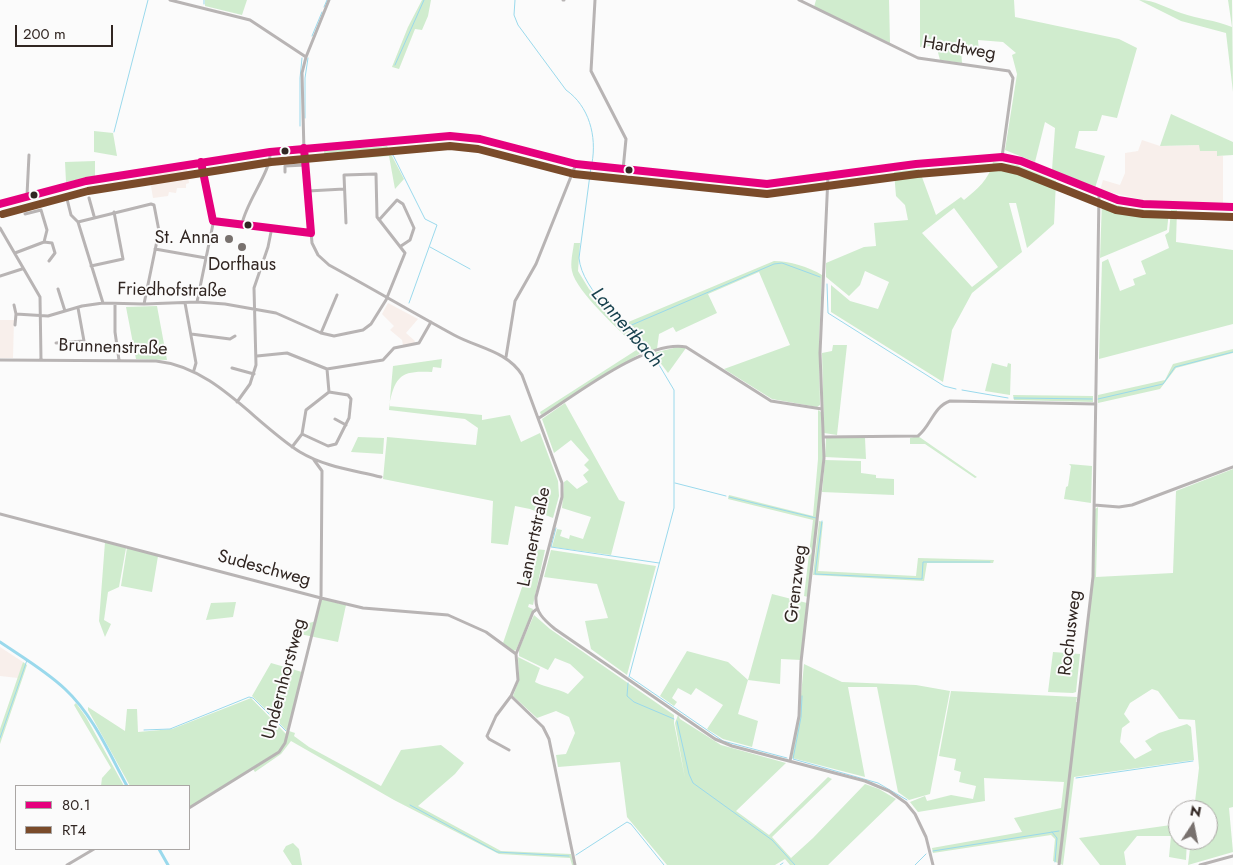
<!DOCTYPE html>
<meta charset="utf-8">
<style>
body{margin:0}
#map{position:relative;width:1233px;height:865px;overflow:hidden;background:#fbfbfb;font-family:Jost,sans-serif}
canvas{display:block}
.legend{position:absolute;left:15px;top:785px;width:175px;height:65px;box-sizing:border-box;background:#fbfbfb;border:1px solid #aaa6a4;margin:0;padding:6px 9px;list-style:none;font-size:15px;color:#312622}
.legend li{display:flex;align-items:center;gap:10px;height:25px}
.legend b{width:25px;border:1px solid #aaa6a4}
.north{position:absolute;left:1168px;top:800px;width:50px;height:50px;box-sizing:border-box;background:#fbfbfb;border:1px solid #aaa6a4;border-radius:50%;rotate:11deg;font-size:14px;font-weight:700;line-height:20px;text-align:center;color:#312622}
.north::after{content:'';display:block;margin:auto;width:18px;height:22px;background:#78716e;clip-path:polygon(50% 0,100% 100%,50% 72%,0 100%)}
.scale{position:absolute;left:15px;top:25px;width:98px;height:22px;box-sizing:border-box;border:2px solid #312622;border-top:0;padding-left:6px;font-size:15px;line-height:18px;white-space:nowrap;color:#312622;-webkit-text-stroke:4px #fbfbfb;paint-order:stroke}
</style>
<div id="map">
<canvas width="1233" height="865"></canvas>
<ul class="legend">
<li><b style="height:6px;background:#e5007d"></b>80.1</li>
<li><b style="height:6px;background:#7a4b2a"></b>RT4</li>
</ul>
<div class="north">N</div>
<div class="scale">200 m</div>
</div>
<script>
const context = document.querySelector('canvas').getContext('2d');
context.lineJoin = 'round';
function fill(path, color) { context.fillStyle = color; context.fill(path, 'evenodd'); }
function stroke(path, color, width, dash) { context.strokeStyle = color; context.lineWidth = width; context.lineCap = dash ? 'butt' : 'round'; context.setLineDash(dash || []); context.stroke(path); }
function label(font, color, halo, rows, align = 'center') {
  context.font = font + ' Jost,sans-serif'; context.lineWidth = 4; context.setLineDash([]); context.textBaseline = 'middle'; context.strokeStyle = halo; context.fillStyle = color; for (const [text, x, y, turn = 0] of rows) {
    context.save(); context.translate(x, y); context.rotate((+turn || 0) * Math.PI / 180); context.textAlign = isNaN(turn) ? turn : align; if (halo) context.strokeText(text, 0, 0); context.fillText(text, 0, 0); context.restore();
  }
}
fill(new Path2D(`
 M1142,140L1160,146L1199,145L1217,151V156H1223V204L1144,200L1100,190L1103,180L1120,185L1125,173V153L1138,151Z
 M187,169L189,183L186,184V188H177L176,193L169,192L168,196L153,198L149,174Z
 M388,303L418,319L406,333L415,341L414,343L403,345L402,340L390,330L394,326L382,314Z
 M0,320H14L13,358H0Z
 M0,647L23,662L18,678L0,676Z`), '#f8efeb');
fill(new Path2D(`
 M205,0H247L242,15L205,6Z
 M422,0H431L428,16L422,30L415,29L399,69L392,67L408,27Z
 M816,0H889L890,43L814,7Z
 M920,0H1014L1015,17L1119,39L1137,48L1117,118L1102,115L1097,131H1079L1075,148L1105,156L1095,188L1052,170L1055,128L1045,122L1035,162L1005,150L1017,74L1012,55L1016,53L1003,42L978,40L979,52L961,49L962,63L940,60L935,41L930,42L931,46L920,47Z
 M1139,0C1155,0 1166,8 1181,13C1198,19 1215,20 1232,27L1228,0H1232L1233,92L1226,33L1181,21Z
 M1171,114L1233,142V155L1217,156V151H1200L1199,145L1160,146Z
 M94,131L113,133L117,156L94,152Z
 M387,146L392,155L390,156H392L404,179L395,189L389,156L325,161L324,151Z
 M95,161V176L66,182L65,162Z
 M993,162L1017,165L1056,181L1054,224L1027,248L1016,203H1009L1022,252L972,293L952,330L943,382L831,312V285L850,301L878,309L889,282L865,271L860,285L849,296L826,277V263L864,247L876,246L874,223L908,220L905,205L896,196L894,172L919,169L936,215L961,197L964,200C977,189 989,180 993,162ZM954,208L998,267L972,287L922,233Z
 M1102,201L1131,209L1169,211L1167,230L1100,258Z
 M1171,210H1177L1176,242L1233,250V324L1099,359L1102,262L1108,259L1120,291L1135,285L1133,279L1146,274L1141,261L1169,248L1165,235L1169,232Z
 M574,243H580L578,271L589,289L628,329L630,328L626,323L774,261C789,261 809,267 822,275L819,343L820,405L817,407L772,399L724,369L790,345L759,272L708,294L717,313L676,332L673,327L659,334L657,349L641,353L541,415L540,412L638,349C622,332 576,292 572,271C570,263 573,251 574,243Z
 M157,306L167,360L136,359L126,307Z
 M833,345H847L837,435L824,433L822,353L832,351Z
 M678,347L686,348L668,373L653,353Z
 M1233,349V353L1176,368L1160,389L1098,403V395L1165,380L1173,364Z
 M442,359L441,368L433,367L432,372C401,370 395,376 389,406L482,415V420L510,415L521,442L540,433L558,481L559,496L553,518L530,509L515,506L508,545L491,543L493,501L383,479L387,437L476,445L478,428L465,419L389,410L393,366Z
 M992,363L1007,367L1008,363L1011,364L1010,395L985,391Z
 M1013,395L1093,396V402L1014,400Z
 M565,403L619,500L625,502L611,555L552,547L557,529L562,530L560,536L569,539L570,535L583,539L591,517L562,508L564,482L567,480L577,489L588,482L583,475L589,470L584,465L589,460L571,440L554,453L542,419Z
 M818,410L821,412L823,458L808,597L804,596L813,520L728,499L729,495L813,516L818,459Z
 M918,436L977,477L975,478L925,444H910V438Z
 M358,437L384,438L383,454L351,452Z
 M826,438H865L866,459L825,457Z
 M825,460L861,461V473L876,475V478L894,479V495L822,492Z
 M1069,464L1092,466L1091,503L1064,499L1066,487L1068,486L1071,466Z
 M1233,469V807L1229,808L1233,852L1188,865L1191,840H1208V810H1194L1199,768L1195,720L1179,719L1158,691L1152,689L1130,703L1124,714L1130,722L1122,728L1120,742L1135,759L1152,750L1145,741L1159,733L1187,724L1191,727L1194,760L1074,777L1063,865L1053,861L1055,839L1051,835L933,853L932,848L1022,832L1014,818L1061,808L1064,782L984,778L985,801L918,812L910,802L925,796L927,801L951,795L973,799L976,786L959,782L961,772L954,770L956,759L939,756L951,691L1077,697L1076,702H1078L1094,577L1095,509L1098,507L1096,577L1173,573L1176,491Z
 M819,521L823,522L818,571L916,576L918,558L994,560L993,563H927L924,581L813,575Z
 M105,542L126,548L119,587L108,592L104,620L111,624L105,637L99,621Z
 M127,548L158,556L152,592L121,586Z
 M535,549L545,550L533,605L529,604L528,607L533,609L532,612L516,650L513,651L503,643Z
 M551,550L656,566L627,675L591,649L585,621L608,618L597,584L544,577Z
 M772,594L807,603L801,660L781,659L780,684L748,680L738,714L758,721L752,747L723,739L707,729L723,705L696,688L691,695L678,688L672,698L677,702L674,706L660,696L687,651L728,662L748,680Z
 M321,599L346,605L338,642L295,633L296,627L316,621Z
 M236,602L233,617L206,620L211,603Z
 M534,615L550,629L674,715V723L685,778L675,723L678,715L680,719L721,745L786,763L736,811L769,835L828,777L832,779L772,837L791,858L813,838L865,784L879,789L896,799L828,865H790L785,859L775,865H667L627,817L620,762L558,767L556,755L566,754L575,733L569,717L556,711L537,718L513,696L519,680L518,657L540,668L535,682C546,688 557,688 568,694L584,677L570,664L555,658L548,670L519,656V649Z
 M1053,652L1080,654L1076,692L1073,693L1048,692Z
 M23,662L27,665L0,744V729Z
 M271,663L302,672L287,731L252,696Z
 M804,664L842,682L916,685L950,691L930,794L909,800L898,792L877,687H848L865,777L792,758L799,716Z
 M251,698L286,734L285,742L279,751L189,807V786H130L88,710V707L125,731L127,709H137L138,732L172,729Z
 M76,703L86,717L124,786H101L102,778L111,768L74,705Z
 M289,731L295,733L294,736L309,747L381,786L401,750L441,745L464,763L455,774L418,806L501,851L571,854L574,865H572L570,858L499,854L394,800L291,741L281,754L255,772L253,769L280,752Z
 M1178,824V840H1187L1186,860L1169,857L1171,836H1137L1124,852L1126,865H1100L1079,838Z
 M293,843L299,849L302,865H292L283,851L286,846Z`), '#d0ecce');
stroke(new Path2D(`
 M515,0L514,15L518,25L566,90C589,106 597,136 592,163
 M204,4V0
 M324,7L327,0
 M312,36L322,12
 M395,65L424,0
 M305,118V78L308,58
 M300,126V78L302,58
 M114,132L148,0
 M385,153L393,155L425,219L437,225L409,303
 M591,167L579,258C582,291 627,327 649,350
 M430,247L470,269
 M827,284L828,313L944,386L956,389
 M627,327L774,264L782,263L820,277
 M962,390L1008,398
 M1014,398L1092,399
 M1098,399L1163,384L1175,367L1233,352
 M675,483L726,496
 M729,497L816,518
 M822,521L815,574L922,579L923,562H990
 M556,528L551,547L659,563
 M629,677L674,508V390L652,353
 M630,677L723,741L787,758
 M628,683L627,696L634,702L674,719
 M802,696L801,717L793,759L878,783L907,800
 M677,721L689,774L693,783L772,840L795,865
 M144,730L170,729L249,697L253,698L286,731
 M0,738L27,660
 M1076,778L1193,761
 M410,805L497,852L569,856
 M1052,832L1057,838L1055,862
 M933,851L1059,831
 M576,855L627,822L631,824L664,865
 M780,865L783,863
 M915,865L926,854`), '#9ad9ec', 1);
stroke(new Path2D(`
 M0,642C22,657 46,671 65,689C93,715 109,753 127,786
 M159,849L168,865`), '#9ad9ec', 3);
stroke(new Path2D(`
 M170,0L250,20L306,57
 M329,0L306,57L302,73L304,152L312,243L318,255L329,265C371,288 412,312 454,335C478,348 507,351 522,375L562,483V497L536,597C535,612 544,620 555,629L715,739L732,746L865,781L889,791L906,803L915,814L926,837L933,865
 M563,0H564
 M595,0L591,71L626,139L623,170
 M799,0L918,58L1009,71L1013,78L1002,157
 M285,172V166L305,165
 M308,191L344,189
 M27,195L29,155
 M89,198L94,216
 M67,199L71,215L78,222
 M25,214L41,210L47,230L44,242
 M379,220L397,200L403,204L414,228L410,240L401,246
 M213,221L311,233
 M242,224C246,202 272,170 270,152
 M0,228L40,297L41,360
 M155,249L206,258
 M15,253L44,242L52,243L55,253L49,261
 M91,266L123,259L114,212
 M0,276L22,269
 M58,289L65,311
 M197,302L213,224L201,162
 M103,303L78,222L151,204L154,205L159,231L144,304
 M185,303L196,363L194,370
 M115,304V332L119,360
 M14,305L16,314
 M15,325L16,314L48,316L82,306L103,303L144,304L197,302L225,304L276,313L321,333L334,336L363,330L371,324L386,300L405,253L377,217L376,174L344,175L346,223
 M321,333L337,295
 M191,334L230,339L235,336
 M56,343L84,341L78,308
 M257,356L287,353L327,369L383,360L394,348L419,343L431,322
 M506,357L515,301L536,264L576,164
 M0,360L156,361C215,367 253,422 300,452C325,467 353,470 381,477
 M232,368L254,374
 M237,402L250,384L256,365L254,288L268,247L272,227
 M539,418C573,397 646,339 686,347L771,401L822,409
 M335,419L346,425
 M302,434L306,410L329,392L327,369
 M824,437L918,436C931,426 933,407 950,401L1095,404
 M292,447L302,434L328,446L336,444L349,418L351,399L348,395L329,392
 M1094,505L1119,507L1132,505L1233,467
 M0,514L321,598L363,608L448,615L486,632L516,654
 M537,609L533,612L516,654L518,680L511,696L543,727L549,739L575,865
 M509,750L489,739L487,736L496,716L511,696
 M790,761L799,716L801,662L824,458L820,353L828,176
 M189,808L279,752L285,743L321,598L322,471L314,460
 M67,865L94,849
 M1059,865L1093,577L1099,194
 M1200,865L1233,856`), '#b8b4b4', 3);
stroke(new Path2D(`
 M0,204L86,181L270,152L450,136L480,139L576,164L767,184L916,164L1002,157L1021,161L1082,187L1118,200L1143,204L1233,207`), '#bab7b6', 4.5);
stroke(new Path2D(`
 M201,162L213,221L311,233L304,148
 M0,204L86,181L270,152L450,136L480,139L576,164L767,184L916,164L1002,157L1021,161L1118,200L1143,204L1233,207`), '#e5007d', 8);
stroke(new Path2D(`
 M3,214L88,191L271,162L450,146L478,149L574,174L767,194L917,174L1001,167L1018,171L1116,210L1143,214L1233,217`), '#7a4b2a', 8);
for (const [x, y, r, color] of [
 [285,151,4.5,"#312622"],
 [629,170,4.5,"#312622"],
 [34,195,4.5,"#312622"],
 [248,225,4.5,"#312622"],
 [229,239,5,"#78716e"],
 [242,247,5,"#78716e"]
]) { const dot = new Path2D(); dot.arc(x, y, r, 0, 2 * Math.PI); context.fillStyle = color; context.fill(dot); stroke(dot, '#fbfbfb', 2); }
label('18px', '#312622', '#fbfbfb', [
 ["Hardtweg",959,49,9],
 ["Friedhofstraße",172,291,1],
 ["Brunnenstraße",113,348,2],
 ["Lannertstraße",535,537,-78],
 ["Sudeschweg",264,569,15],
 ["Grenzweg",797,584,-83],
 ["Rochusweg",1071,633,-83],
 ["Undernhorstweg",285,679,-75]
]);
label('18px', '#312622', '#fbfbfb', [
 ["St. Anna",219,239],
 ["Dorfhaus",242,266,"center"]
], 'right');
label('italic 19px', '#17414d', '#fbfbfb', [
 ["Lannertbach",626,328,49]
]);
</script>
